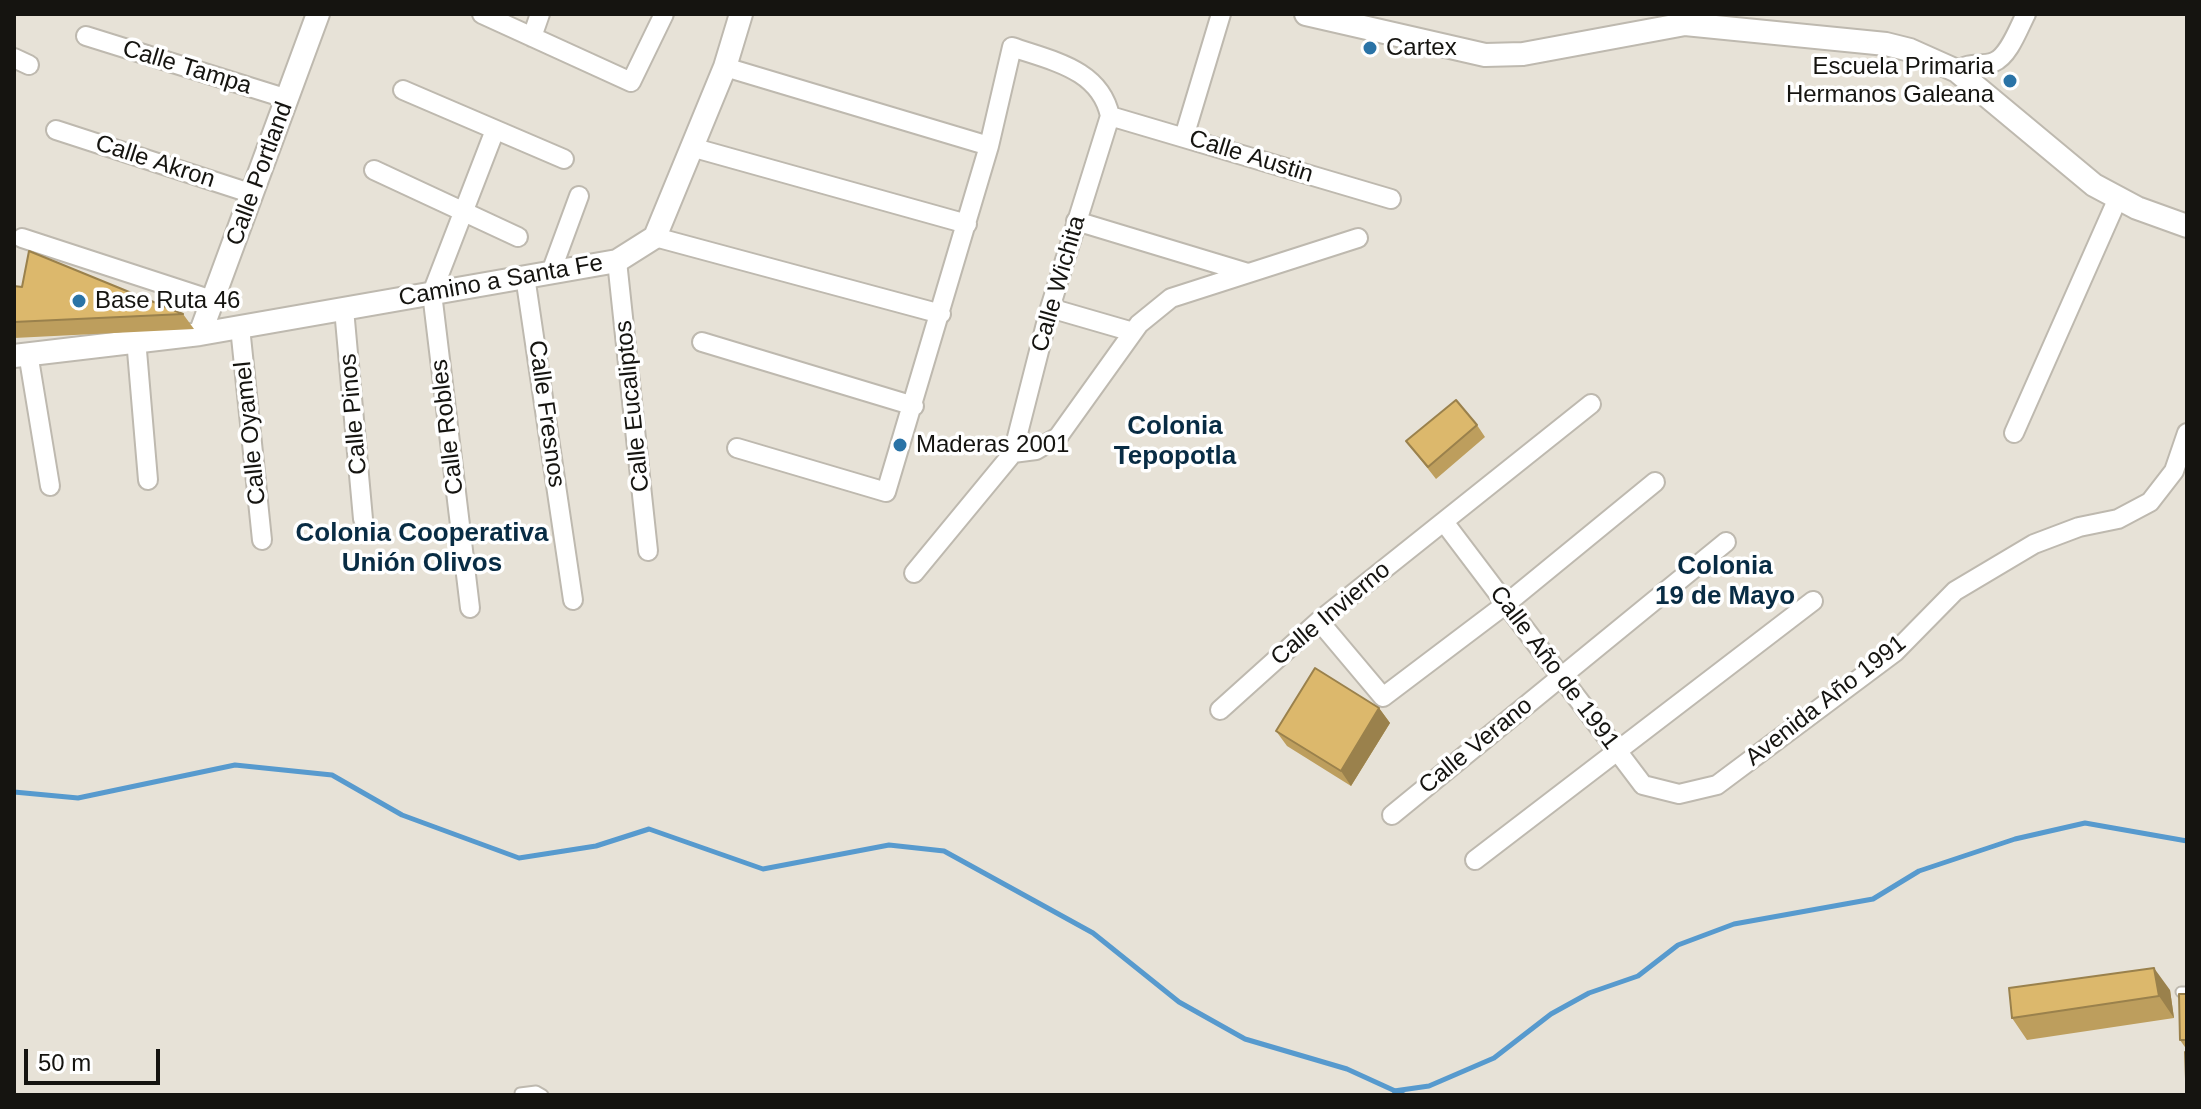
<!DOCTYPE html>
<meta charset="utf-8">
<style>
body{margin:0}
#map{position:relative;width:2201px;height:1109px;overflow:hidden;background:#e7e2d7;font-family:Arial,sans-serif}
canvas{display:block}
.frame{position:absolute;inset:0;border:16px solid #151410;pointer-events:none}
.scale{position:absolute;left:24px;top:1049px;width:136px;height:36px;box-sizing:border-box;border:4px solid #151410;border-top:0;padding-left:10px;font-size:24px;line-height:28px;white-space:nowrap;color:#151410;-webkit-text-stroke:6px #fff;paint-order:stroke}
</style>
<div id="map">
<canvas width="2201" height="1109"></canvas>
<div class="frame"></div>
<div class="scale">50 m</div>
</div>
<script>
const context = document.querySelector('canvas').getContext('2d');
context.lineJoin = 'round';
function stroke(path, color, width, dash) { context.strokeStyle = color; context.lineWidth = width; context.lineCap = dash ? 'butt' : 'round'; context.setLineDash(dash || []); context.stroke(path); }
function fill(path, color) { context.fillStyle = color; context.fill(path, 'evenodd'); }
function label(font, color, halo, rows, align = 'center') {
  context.font = font + ' Arial,sans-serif'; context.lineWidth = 7; context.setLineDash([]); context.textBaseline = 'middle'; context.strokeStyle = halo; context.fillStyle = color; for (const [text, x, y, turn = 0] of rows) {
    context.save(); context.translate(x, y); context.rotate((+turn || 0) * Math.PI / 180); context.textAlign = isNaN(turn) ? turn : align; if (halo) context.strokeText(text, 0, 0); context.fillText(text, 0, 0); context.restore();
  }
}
stroke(new Path2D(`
 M14,792L78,798L235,765L332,775L402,815L519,858L596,846L649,829L763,869L889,845L944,851L1093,933L1179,1002L1245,1039L1347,1069L1404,1095
 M1394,1091L1429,1086L1494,1058L1551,1014L1589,993L1638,976L1678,945L1734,924L1873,899L1919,871L2015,839L2085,823L2187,841`), '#579ace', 5);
const service = new Path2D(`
 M2181,992H2187
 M520,1093L536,1091L543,1095`);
const minor = new Path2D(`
 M482,14L631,82L664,14
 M86,36L288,99
 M532,37L540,14
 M14,58L29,65
 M725,67L989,146
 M1957,71C1970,61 1981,67 1994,62C2009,56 2019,27 2026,14
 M403,90L564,159
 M1110,116L1391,199
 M56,130L253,194
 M1184,137L1221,14
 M691,147L967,224
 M374,170L518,237
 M1076,221L1248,273
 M655,237L941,314
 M22,238L212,300
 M617,261L648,551
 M551,272L579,196
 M525,276L573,600
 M1050,308L1133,332
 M344,309L363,519
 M240,327L262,540
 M136,339L148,480
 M702,342L914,406
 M28,353L50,486
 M2014,433L2118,198
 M737,448L886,492L989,146L1012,47C1052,61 1100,69 1110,116
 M1013,453L1036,450L1058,437L1139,324L1171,298L1358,238
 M1444,522L1643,785L1679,794L1717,785L1895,652L1955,591L2034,544L2079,527L2118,519L2150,502L2174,471L2187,433
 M914,573L1013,453L1050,308L1110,116
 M470,608L432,293L495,130
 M1319,621L1383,697L1506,604L1655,482
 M1220,710L1319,621L1591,404
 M1392,815L1726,542
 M1475,860L1813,601`);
const tertiary = new Path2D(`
 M1306,14L1485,55L1523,54L1685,24L1886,44L1910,50L1957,71L2094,185L2137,208L2187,226
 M200,334L318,14
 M14,356L200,334L617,261L655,237L725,67L741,14`);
stroke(service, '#beb9af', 13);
stroke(minor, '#beb9af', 22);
stroke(tertiary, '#beb9af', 26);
stroke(service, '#fff', 9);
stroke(minor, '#fff', 18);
stroke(tertiary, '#fff', 22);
fill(new Path2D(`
 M14,286L183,314L194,329L14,338Z
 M1477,425L1485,437L1436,479L1406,441Z
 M1379,708L1390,723L1351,786L1287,746L1276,731Z
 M2170,990L2174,1018L2027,1040L2012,1018Z
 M2187,994V1050L2180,1040Z`), '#bd9e5d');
fill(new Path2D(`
 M1379,708L1390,723L1351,786L1341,771Z
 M2154,968L2170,990L2174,1018L2159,996Z`), '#9a814c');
const building = new Path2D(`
 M29,251L183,314L14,322V286L22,287Z
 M1456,400L1477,425L1428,467L1406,441Z
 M1315,668L1379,708L1341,771L1276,731Z
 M2154,968L2159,996L2012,1018L2009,988Z
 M2179,994H2187V1040H2180Z
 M2185,1052H2187V1079H2186Z`);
fill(building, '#dcb86c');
stroke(building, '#9a814c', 2);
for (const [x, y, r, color] of [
 [1370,48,8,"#2a73a6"],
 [2010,81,8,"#2a73a6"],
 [79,301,8,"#2a73a6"],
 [900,445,8,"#2a73a6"]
]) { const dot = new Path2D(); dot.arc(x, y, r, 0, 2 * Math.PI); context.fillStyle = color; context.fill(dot); stroke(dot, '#fff', 3); }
label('24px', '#151410', '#fff', [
 ["Cartex",1386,48],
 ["Escuela Primaria",1994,67,"right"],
 ["Hermanos Galeana",1994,95,"right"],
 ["Base Ruta 46",95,301],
 ["Maderas 2001",916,445]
], 'left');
label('24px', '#151410', '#fff', [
 ["Calle Tampa",187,68,17],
 ["Calle Austin",1251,157,17],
 ["Calle Akron",155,162,18],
 ["Calle Portland",260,174,-70],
 ["Camino a Santa Fe",501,281,-10],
 ["Calle Wichita",1059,284,-74],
 ["Calle Eucaliptos",633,406,-96],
 ["Calle Pinos",354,414,-95],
 ["Calle Fresnos",546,414,82],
 ["Calle Robles",448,427,-97],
 ["Calle Oyamel",251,433,-96],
 ["Calle Invierno",1331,614,-40],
 ["Calle Año de 1991",1554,668,53],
 ["Avenida Año 1991",1826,701,-38],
 ["Calle Verano",1476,746,-39]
]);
label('bold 26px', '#082c44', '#fff', [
 ["Colonia",1175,427],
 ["Tepopotla",1175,457],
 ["Colonia Cooperativa",422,534],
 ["Unión Olivos",422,564],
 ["Colonia",1725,567],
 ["19 de Mayo",1725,597]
]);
</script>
